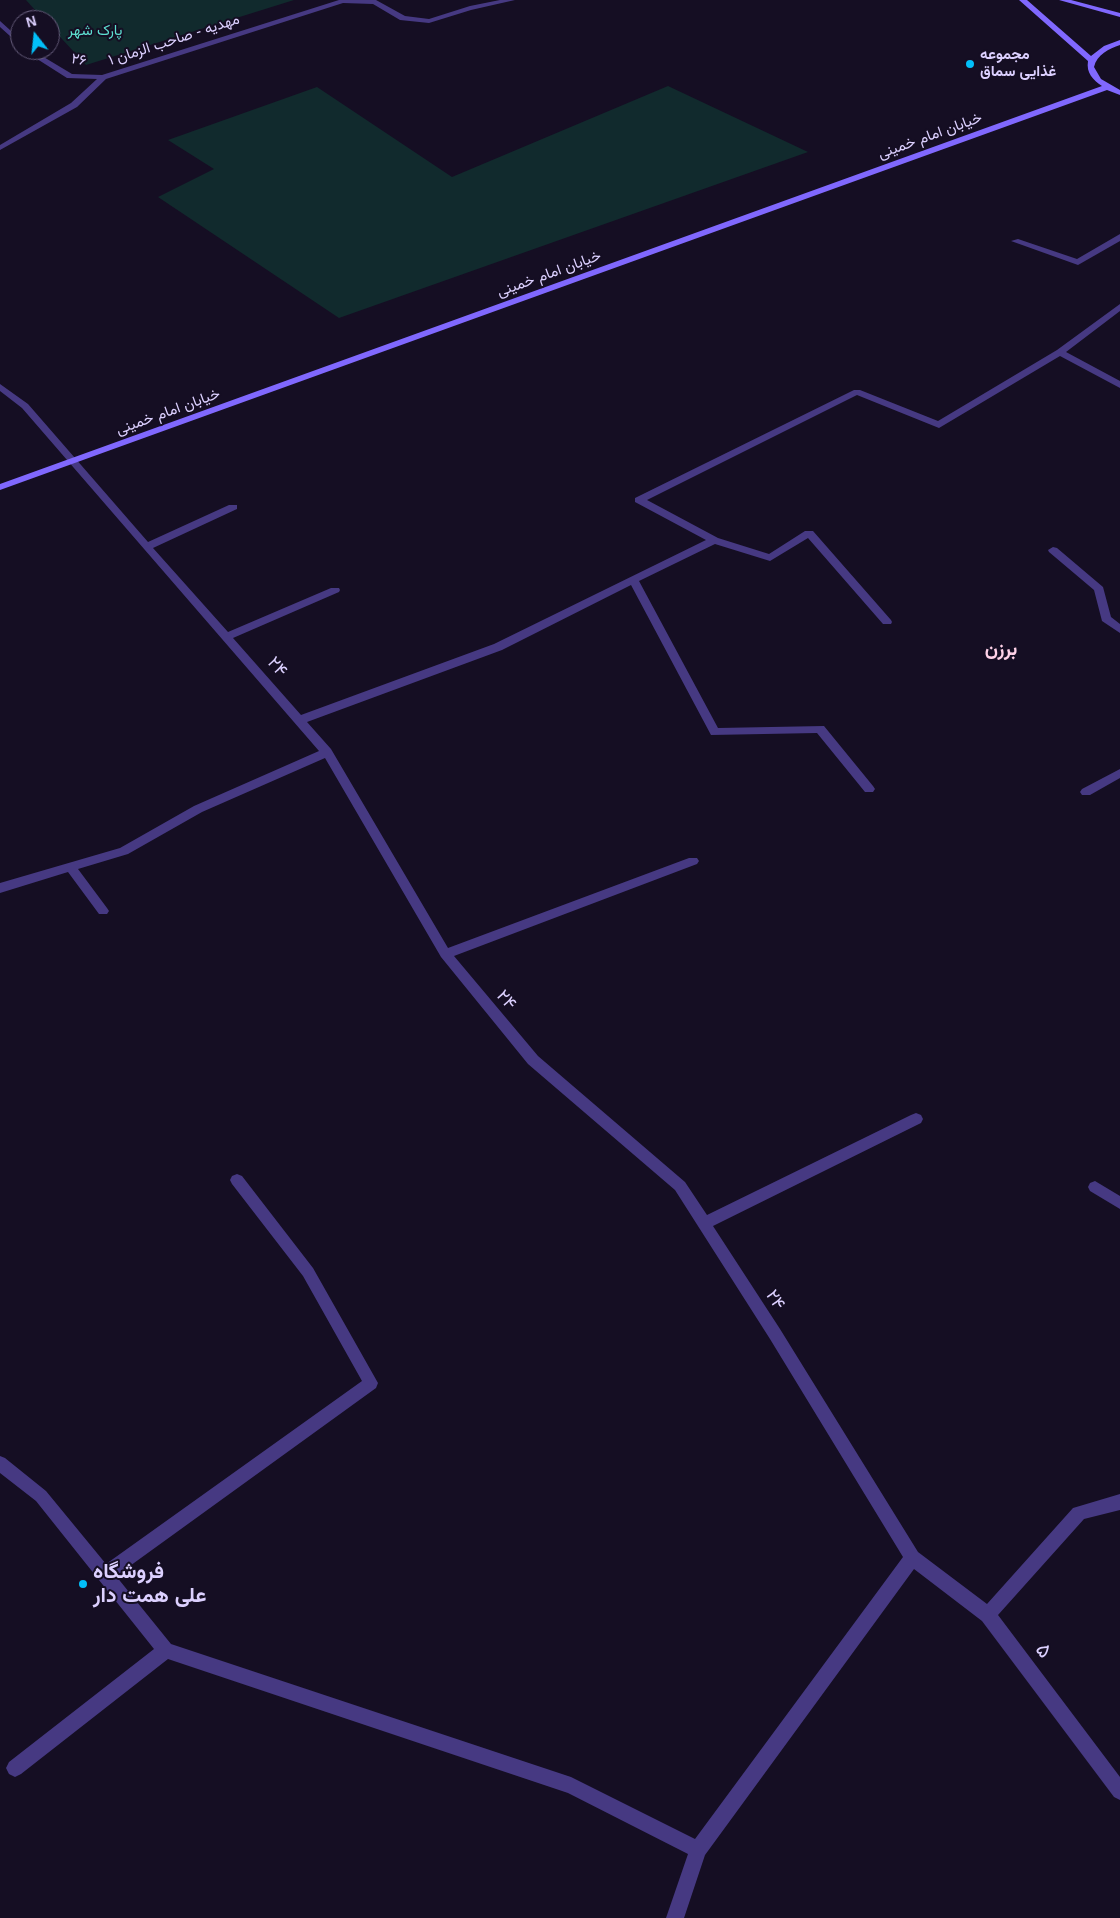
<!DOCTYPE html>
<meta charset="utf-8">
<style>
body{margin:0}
#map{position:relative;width:1120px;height:1918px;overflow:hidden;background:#150e23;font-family:Helvetica,sans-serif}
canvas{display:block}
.north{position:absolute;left:10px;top:10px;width:50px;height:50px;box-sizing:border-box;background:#150e23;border:1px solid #655c7b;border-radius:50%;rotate:344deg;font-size:14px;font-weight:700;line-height:20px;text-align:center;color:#dcd0ff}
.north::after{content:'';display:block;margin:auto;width:18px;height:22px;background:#02bff9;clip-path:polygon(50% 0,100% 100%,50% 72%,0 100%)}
</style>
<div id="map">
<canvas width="1120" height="1918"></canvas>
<div class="north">N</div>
</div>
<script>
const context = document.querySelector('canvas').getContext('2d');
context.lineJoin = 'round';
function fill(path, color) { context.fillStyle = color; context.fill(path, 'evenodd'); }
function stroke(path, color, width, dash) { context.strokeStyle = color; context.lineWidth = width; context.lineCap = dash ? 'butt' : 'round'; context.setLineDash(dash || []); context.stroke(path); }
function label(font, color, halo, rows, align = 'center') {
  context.font = font + ' Helvetica,Vazirmatn,sans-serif'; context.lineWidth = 4; context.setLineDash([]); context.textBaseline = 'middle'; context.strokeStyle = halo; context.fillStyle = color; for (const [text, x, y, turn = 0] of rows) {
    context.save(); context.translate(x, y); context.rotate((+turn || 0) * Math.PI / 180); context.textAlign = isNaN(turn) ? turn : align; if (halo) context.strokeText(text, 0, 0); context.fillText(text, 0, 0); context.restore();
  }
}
fill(new Path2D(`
 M26,0H294L86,65L50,26V20H44Z
 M668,86L808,152L339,318L158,197L214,169L168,140L317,87L452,177Z`), '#112a2d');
fill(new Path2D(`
 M339,0H376L405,16L429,19L470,6L500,0H515L471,10L429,23L400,20L373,4L343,3L106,79L77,107L0,150V145L71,103L97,79L67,78L23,50H32L72,74L102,75Z
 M0,21L20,39V45L0,27Z
 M1120,234V241L1078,265L1011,241L1018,239L1077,259Z
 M1120,304V311L1066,352L1120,381V388L1060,356L939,428L857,395L647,500L718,538L769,554L805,531H813L891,620L892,622L891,624H883L808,538L770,561L715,544L639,581L718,728L824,726L873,786L875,789L873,792H865L817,733L711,735L631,585L502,650L307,722L331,749L448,948L689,858H697L699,861L697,864L454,956L538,1056L685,1182L707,1215L911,1115L916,1113L921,1115L923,1119L921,1123L713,1226L780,1329L918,1552L987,1604L1073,1508L1120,1494V1510L1084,1519L998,1615L1120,1777V1800L1114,1797L982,1621L914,1569L705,1855L684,1918H666L688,1854L568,1793L168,1659L21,1774L15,1777L9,1774L6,1768L9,1762L154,1649L36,1501L0,1473V1456L5,1458L46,1491L106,1564L362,1381L303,1276L232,1184L230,1180L232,1176L237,1174L242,1176L313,1268L378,1383L376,1388L116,1576L171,1644L571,1777L695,1839L903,1557L770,1339L675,1190L528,1064L441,957L325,758L202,812L128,854L78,869L107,908L109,911L107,914H99L68,872L0,893V883L120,848L194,806L319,751L22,408L0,391V384L28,404L148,542L229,505H237V509L153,548L228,632L331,588H339L340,590L339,592L233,638L301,715L494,644L706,540L635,502V498L854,390H860L938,421L1057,350Z
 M1053,547L1057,548L1103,587L1111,617L1120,624V633L1102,621L1094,590L1049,552L1048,550Z
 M1120,769V778L1090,795H1082L1080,792L1082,789Z
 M1095,1181L1120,1196V1209L1090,1191L1088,1187L1090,1183Z`), '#463982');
fill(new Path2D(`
 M1019,0H1027L1091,56L1104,46L1120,40V45C1109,49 1097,54 1094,67L1101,79L1120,90V95L1107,90L0,490V484L1102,86C1093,80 1086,73 1088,61Z
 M1059,0H1071L1120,13V17Z`), '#8068fe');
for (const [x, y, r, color] of [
 [970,64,5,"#02bff9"],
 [83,1584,5,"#02bff9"]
]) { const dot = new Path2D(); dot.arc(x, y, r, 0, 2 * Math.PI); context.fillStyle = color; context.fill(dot); stroke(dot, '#150e23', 2); }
label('15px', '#5dded0', '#150e23', [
 ["پارک شهر",95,31]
]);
label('15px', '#dcd0ff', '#150e23', [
 ["مهدیه - صاحب الزمان ۱",174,40,-18],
 ["۲۶",79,60,9],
 ["خیابان امام خمینی",930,136,-20],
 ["خیابان امام خمینی",549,274,-20],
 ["خیابان امام خمینی",168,412,-20]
]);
label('bold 15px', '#dcd0ff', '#150e23', [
 ["مجموعه",980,55],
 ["غذایی سماق",980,72]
], 'left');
label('18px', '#dcd0ff', '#150e23', [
 ["۲۴",277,667,49],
 ["۲۴",506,1000,50],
 ["۲۴",775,1300,57]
]);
label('bold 19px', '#ffd2e8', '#150e23', [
 ["برزن",1001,650]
]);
label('bold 21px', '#dcd0ff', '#150e23', [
 ["فروشگاه",93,1572],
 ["علی همت دار",93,1596]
], 'left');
label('21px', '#dcd0ff', '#150e23', [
 ["۵",1043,1651,53]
]);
</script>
